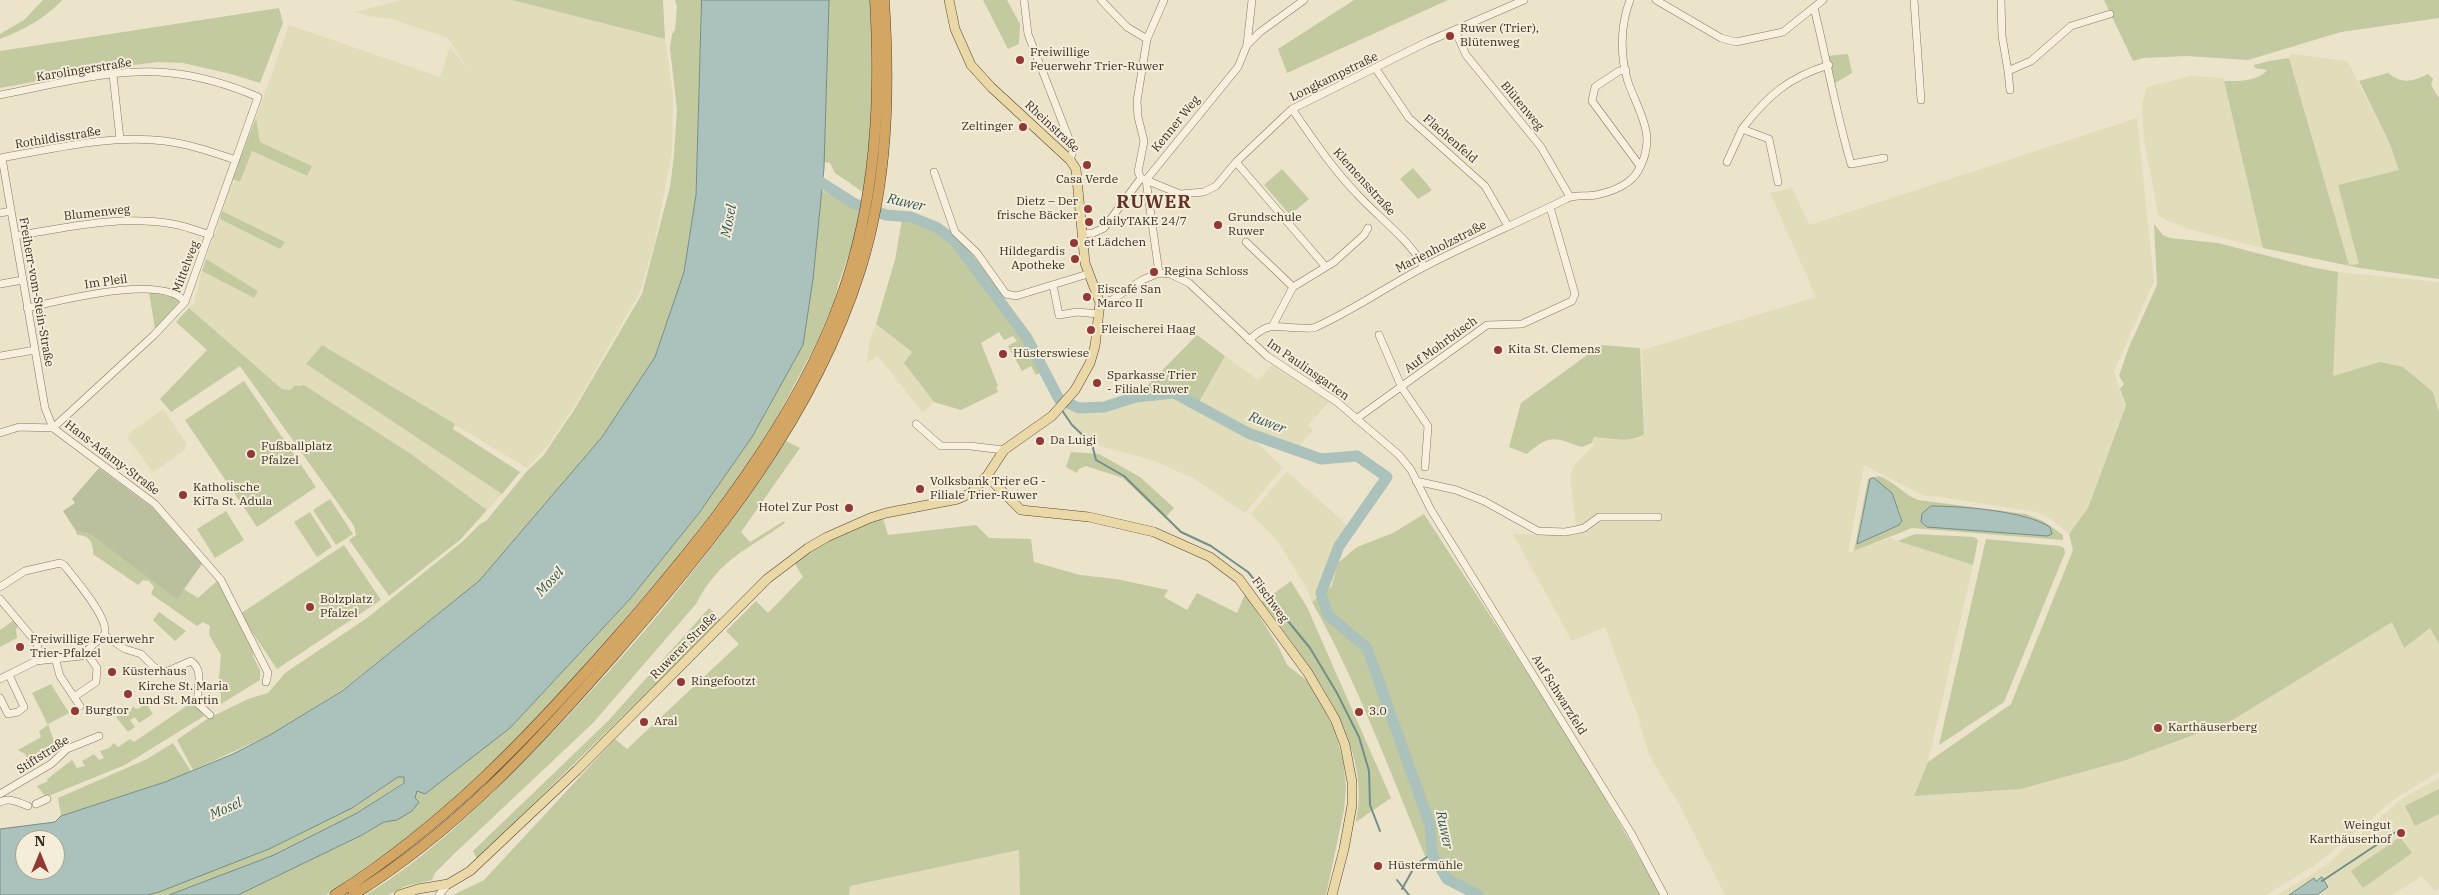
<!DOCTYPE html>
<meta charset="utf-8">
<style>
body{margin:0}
#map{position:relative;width:2439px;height:895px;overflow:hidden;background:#ece3cb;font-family:"IBM Plex Serif",serif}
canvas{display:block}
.north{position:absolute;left:15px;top:830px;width:50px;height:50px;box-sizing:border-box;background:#f4edda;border:1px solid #a9a190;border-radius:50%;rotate:0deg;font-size:14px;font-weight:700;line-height:20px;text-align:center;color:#392e22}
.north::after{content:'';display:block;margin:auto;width:18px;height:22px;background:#923835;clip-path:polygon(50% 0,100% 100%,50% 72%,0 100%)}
</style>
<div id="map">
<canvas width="2439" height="895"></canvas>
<div class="north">N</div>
</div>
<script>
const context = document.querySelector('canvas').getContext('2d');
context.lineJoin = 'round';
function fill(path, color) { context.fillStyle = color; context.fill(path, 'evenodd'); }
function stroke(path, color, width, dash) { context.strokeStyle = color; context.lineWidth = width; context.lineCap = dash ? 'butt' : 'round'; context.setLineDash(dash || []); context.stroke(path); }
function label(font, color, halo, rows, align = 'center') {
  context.font = font + ' "IBM Plex Serif",serif'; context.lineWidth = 4; context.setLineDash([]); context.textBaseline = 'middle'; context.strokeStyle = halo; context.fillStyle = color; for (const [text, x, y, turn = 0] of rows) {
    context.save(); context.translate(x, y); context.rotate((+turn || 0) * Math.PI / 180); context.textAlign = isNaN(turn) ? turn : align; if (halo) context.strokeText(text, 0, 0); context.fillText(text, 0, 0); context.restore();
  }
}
fill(new Path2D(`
 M402,0H512L665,39L673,94L672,152L654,245L640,292L579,399L546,448L527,468L322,345L306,364L502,494L487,510L408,452L304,385L299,384L291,390L282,389L189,308L194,303L202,271L254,298L258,291L206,259L220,219L280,249L284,242L222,211L232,179L240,182L252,151L306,176L312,166L260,142L256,118L289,25L440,77L450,46L470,72L448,38L392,19L368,16L355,12Z
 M2291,54L2347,61L2390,144L2400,170L2338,185L2360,265H2349L2289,58Z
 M2191,76L2223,78L2263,248L2188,229L2166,220L2158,214L2144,139L2142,103L2147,87Z
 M2137,118L2154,281L2114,371L2125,406L2088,508L2069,534L2051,519L2037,512L1933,496H1924L1864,465L1848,553L1890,538L1973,565L1928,762L1914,796L2021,789L2126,760L2231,721L2392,622L2430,628L2439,644V772L2397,797L2318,863L2266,895H1725L1680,806L1649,755L1638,717L1605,627L1572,641L1513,534L1577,535L1570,476L1576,463L1594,445L1593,441L1595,438L1621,440L1639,439L1644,434L1642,350L1816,297L1770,193L1792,188L1809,225Z
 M2338,272L2439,282V412L2433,392L2332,376Z
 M876,324L912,352L904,363L934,402L923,413L878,356L867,363L869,342Z
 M1225,356L1258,380L1272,365L1329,402L1311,422L1308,426L1313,429L1300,446L1246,429L1199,404Z
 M1174,393L1251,437L1283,468L1245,513L1193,478L1152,460L1092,444L1072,425L1063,412L1070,406L1104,407L1136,397Z
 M163,409L186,443L185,450L153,472L128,439L131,432Z
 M1287,471L1349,527L1332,586L1312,602L1306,587L1276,539L1251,514Z
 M2439,778V888L2435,891L2422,876L2392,895H2277L2325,866L2401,799Z
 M1019,850L1020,895H849L850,886Z`), '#e1dcb9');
fill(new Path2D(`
 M43,0H62C45,19 23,30 0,39V34L24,20Z
 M512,0H663L665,39Z
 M675,0H702L696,195L684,272L655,357L602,437L479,581L342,690L270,735L193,770L177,740L207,719L248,699L268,693L285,673L367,618L462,542L480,524L486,521L528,470L543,456L574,410L642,294L670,187L674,155L677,110L670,48L672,34L675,30L677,7Z
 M829,0H871C873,64 875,128 863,192L835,173L830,163L824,162Z
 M983,0H1007L1020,24L1019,44L1008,49Z
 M1354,0H1448L1287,73L1278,49Z
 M2104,0H2439V18L2341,32L2248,60L2187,56L2143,58L2133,61Z
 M279,8L283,23L260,83L231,74L183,63L158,62L103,69L0,88V51Z
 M1848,54L1852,73L1832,85L1827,56Z
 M2289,58L2349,265L2359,264L2338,185L2399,170L2390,144L2359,81L2388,73C2402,84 2412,82 2428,74L2433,79L2431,85L2439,98V279L2360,268L2263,248L2224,81C2237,81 2258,82 2267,70L2255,68L2254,65L2269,61Z
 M256,118L260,142L312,166L307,176L252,151L240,182L232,179Z
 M1413,168L1432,190L1418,199L1400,179Z
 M1282,169L1309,199L1290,215L1264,185Z
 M822,191L860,209L856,234L838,285L835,299L817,342L771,429L742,473L668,569L533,724L446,807L409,837L326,895H238L362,835L384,822L397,820L415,799L417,791L510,728L630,599L699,513L752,437L803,345Z
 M222,211L285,242L280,249L220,219Z
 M903,214C915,215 925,217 936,223C979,247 1023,326 1047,369L1036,375L1031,366L1022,371L1008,346L1017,341L1013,336L1004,340L999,332L981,343L998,386L996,387L998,392L961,410L934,402L904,363L912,352L876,324L895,260Z
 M2154,224L2163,235L2170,238L2218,243L2311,267L2338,272L2333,376L2380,362L2403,367L2433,392L2439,412V644L2430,628L2404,648L2392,622L2231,721L2126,760L2021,789L1914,796L1928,762L2011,704L2073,550L2069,534L2088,508L2126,405L2120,389L2124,384L2119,376L2129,347L2157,285Z
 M206,259L258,291L254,298L202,271Z
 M149,292L178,298L179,302L155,329Z
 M189,308L282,389L291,390L294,386L304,385L408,452L487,510L461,539L389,596L349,540L356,535L354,526L240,366L171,412L160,399L207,350L176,322Z
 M1197,335L1225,356L1197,406L1174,393L1136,397Z
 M322,345L455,424L453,429L520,472L502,494L306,364Z
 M1601,345L1640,348L1644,434C1631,444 1609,438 1594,437L1592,443L1582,447C1555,438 1550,433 1527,454L1509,447L1521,403Z
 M244,381L316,487L257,527L185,420Z
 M786,441L800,448L741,532L750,542L784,521L785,523C747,550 719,559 696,604L593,723L455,853L435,873L432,880L406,886L388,895H366C429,856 481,805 533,752C627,657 714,553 786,441Z
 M1071,452L1099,454L1140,477L1174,508L1165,518L1123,478L1086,466L1079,469L1077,473L1066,467Z
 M1879,476C1894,481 1904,495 1918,500L2026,514L2043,521L2063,535V540L1912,528L1854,551L1868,479ZM1899,509L1902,521L1899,525L1857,544L1862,514Z
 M330,499L353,534L336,545L313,510Z
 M226,511L244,540L215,558L197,529Z
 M310,512L332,547L317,557L294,522Z
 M1424,514C1505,639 1589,764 1660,895H1478L1447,879L1432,855L1426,858C1390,773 1358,683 1312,602L1332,586L1338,563L1357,547L1393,533Z
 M882,515L888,535L976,525L989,538L1031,539L1034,562L1080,575L1116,579L1168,590L1164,597L1187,610L1197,593L1237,613L1245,594L1277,644L1287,665L1306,680L1319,699L1335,731L1343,761L1346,786L1344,810L1326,895H1020L1019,850L850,886L849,895H453L484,880L615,739L627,749L739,644L726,631L756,601L768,613L803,577L792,559L808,547Z
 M76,531L90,534L177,598L184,589L198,598L217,581L251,644L254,658L260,670V680L221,704V694L218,687L221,655L209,635L210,626L203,622L197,626L151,594L154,587L149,581L143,580L138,585L93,554C94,543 89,534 77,535Z
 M1915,534L1974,537L1978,540L1973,565L1898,541Z
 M1986,539L2060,546L2064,548L2065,553L2004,702L1939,745Z
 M344,545L381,600L277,669L240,614Z
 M1291,581L1307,607L1391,798L1356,822C1357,813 1359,804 1359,795C1359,724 1302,656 1262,602Z
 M709,608L721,620L477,859L473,851L608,721Z
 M159,612L186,631L175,641L153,620Z
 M14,620L18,626L16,630L17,638L0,647V630Z
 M51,684L69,713L48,724L57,750L48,756L44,750L28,759L25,754L18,750L41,737L39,731L48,725L32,693Z
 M143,698L153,714L139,723L135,717L130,720L135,727L128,732L116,717L125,711L130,712L133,706L136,709L140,708L142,704L140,701Z
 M194,701L204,716L125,765L46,797L37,786L48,781L47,779L72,760L77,768L85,766L82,761L94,754L99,760L104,758L100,751L109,748L114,743L118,747L130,739L134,742Z
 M173,743L191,771L165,782L61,816L58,798L147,759Z
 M398,777H404V782L357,813L274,855L169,895H147L269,849L352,808Z
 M2439,789V814L2415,826L2405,806Z
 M2400,837L2412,853L2363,888L2351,871Z`), '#c3ca9f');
fill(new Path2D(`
 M99,468L153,508L202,564L177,599L90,534L76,531L63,511L75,503L72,499Z`), '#babf9d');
const water = new Path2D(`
 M702,0H829L824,168L813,279L803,345L752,437L699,513L630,599L510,728L425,794L417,791L415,798L419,802L412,811L397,820L384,822L362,835L238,895H169L274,855L357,813L404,783V777H398L352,808L269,849L159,892L147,895H0V829L55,822L61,816L165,782L233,754L270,735L342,691L479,581L602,437L655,357L684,272L696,195ZM25,840H55V870H25Z
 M1874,478L1892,493L1902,521L1899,525L1857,544L1870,479Z
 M1931,506C1962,506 2025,511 2050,527L2052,534L2047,536L1927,527L1921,522L1922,514Z
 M2322,877L2328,887L2317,895H2289L2314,878L2316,881Z`);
fill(water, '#abc1bb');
stroke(water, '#728f89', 1);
stroke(new Path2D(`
 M1061,409L1072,425L1092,444L1096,460L1124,476L1181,532L1211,546L1248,572L1310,648L1337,693L1359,737L1369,771L1370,805L1380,831
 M1397,880L1409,895
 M2322,881L2399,830
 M1402,889L1416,864L1432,854`), '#728f89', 2);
stroke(new Path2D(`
 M809,175L855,204L886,215L911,217L936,227L955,241L1027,338L1059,399L1079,408L1104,407L1136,397L1174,393L1248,433L1321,459L1357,456L1387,477L1339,546L1321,593L1328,615L1367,648L1430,825L1432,854L1447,879L1478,895`), '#abc1bb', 11);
const minor = new Path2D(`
 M1024,0L1028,34L1071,144L1073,151L1070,160
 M1101,0L1127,27L1147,39
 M1656,0L1721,38L1736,42L1783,32L1823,0
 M1914,0L1921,100
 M2001,0L2002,36L2008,71L2031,61L2071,26L2110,14
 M1814,8C1827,60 1836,113 1851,164L1884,158
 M1455,30L1466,55L1541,147L1570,197
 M1247,45L1260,32L1304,0
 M1376,69L1409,118L1485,186L1508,226
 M1626,70L1619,71L1595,87L1592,101L1640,166
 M2008,71L2010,90
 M113,75L120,139
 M0,95C53,85 116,67 170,73C200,76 230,85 258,97L185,302L154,335L53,428
 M1292,109C1312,138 1332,168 1357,194C1379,218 1408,238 1424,267
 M0,158C53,149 110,134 165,141C189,144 212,152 236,160
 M2,158L45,408L53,428
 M1236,162L1325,266
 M1727,162L1742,129
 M934,172L955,232L977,253L1006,294L1016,296L1088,274
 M1141,178L1138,172L1144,141L1138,117L1137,101L1147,39L1164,0
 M1146,180L1238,67L1247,45L1252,0
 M1146,180L1159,273
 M1778,182L1769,139L1742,129C1767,96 1789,77 1829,65
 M0,213L11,211
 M1082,234L1093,233L1104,228L1141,178L1180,194L1204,192L1216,186L1236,162L1292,109L1427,42L1524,0
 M15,236C68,227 119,215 173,224C185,226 198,231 210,235
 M1246,242L1293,287
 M0,284L23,280
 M1053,285L1059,315L1077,312L1099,314
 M1100,303L1112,300L1142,280L1159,273L1170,274L1189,283L1267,356L1337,402L1399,455L1411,470L1431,510L1631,833L1664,895
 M27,308C59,301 163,273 185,302
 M1273,325L1293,287L1334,262L1364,235L1368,228
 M1379,335L1402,388L1428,426L1425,467
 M1249,340C1271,320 1275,328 1301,328C1306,328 1312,329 1316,327C1354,310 1389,285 1426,266C1472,242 1520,222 1566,199C1575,194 1586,197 1596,195C1610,192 1630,185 1638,171C1658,136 1640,115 1628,82C1620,56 1620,26 1630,0
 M0,356L35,350
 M1356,419L1487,325L1522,324L1572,301L1575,294L1550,207
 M916,424L941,446H970L1004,450
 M0,433L19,427L53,428L155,504L221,580L268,673L266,682
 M1416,481L1456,490L1484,501L1538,531L1565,532L1576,530L1584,528L1599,517H1658
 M0,587L25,571L60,563L64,565C74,578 112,621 104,635
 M0,599L36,642L42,660
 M104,635L125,649L141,654L154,667L162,671L166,672L191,661C205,671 196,689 198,704L210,715
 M55,658L60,676L80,706
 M0,679L36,661L81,656L104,635
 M74,697L96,682L97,668L86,652
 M0,698L8,714L18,712L24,707L9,675
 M0,794L51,764L67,749L99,736
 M0,802C10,797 19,803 28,806
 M36,804L47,799
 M439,895L448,884`);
const major = new Path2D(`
 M987,476L1021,510L1089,517L1154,532L1210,557L1239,579L1308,673L1335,719L1345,745L1352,782V805L1344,849L1332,895
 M399,895L418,889L448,884L470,871L577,770L767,579L808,548L827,537L870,518L886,513L958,499L971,493L987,476L1004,450L1052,416L1075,390L1090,363L1095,346L1100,303L1085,263L1076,169L1070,160L991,87L971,65L955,29L949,0`);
const highway = new Path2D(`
 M335,895C446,824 528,738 614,640C701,541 796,424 841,298C876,202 881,101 875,0
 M353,895C455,832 535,745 614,655C714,540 813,419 860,271C888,183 890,91 884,0`);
stroke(minor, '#887760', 8);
stroke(major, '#564534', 10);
stroke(highway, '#564534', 11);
stroke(minor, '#f7f0de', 7);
stroke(major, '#ebd8a7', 9);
stroke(highway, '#d3a664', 10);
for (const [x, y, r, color] of [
 [1450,36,5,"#923835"],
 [1020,60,5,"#923835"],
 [1023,127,5,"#923835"],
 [1087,165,5,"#923835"],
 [1088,209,5,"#923835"],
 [1089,222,5,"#923835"],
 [1218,225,5,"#923835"],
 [1074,243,5,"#923835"],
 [1075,259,5,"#923835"],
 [1154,272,5,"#923835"],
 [1087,297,5,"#923835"],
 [1091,330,5,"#923835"],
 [1498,350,5,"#923835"],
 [1003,354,5,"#923835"],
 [1097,383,5,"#923835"],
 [1040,441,5,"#923835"],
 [251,454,5,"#923835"],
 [920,489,5,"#923835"],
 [183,495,5,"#923835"],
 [849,508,5,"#923835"],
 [310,607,5,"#923835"],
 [20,647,5,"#923835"],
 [112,672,5,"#923835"],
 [681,682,5,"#923835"],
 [128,694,5,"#923835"],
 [75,711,5,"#923835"],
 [1359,712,5,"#923835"],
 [644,722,5,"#923835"],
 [2158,728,5,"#923835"],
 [2401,833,5,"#923835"],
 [1378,866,5,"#923835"]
]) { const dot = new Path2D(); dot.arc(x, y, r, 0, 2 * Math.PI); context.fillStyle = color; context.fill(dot); stroke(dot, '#f4edda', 2); }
label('12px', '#392e22', '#f4edda', [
 ["Ruwer (Trier),",1460,29],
 ["Blütenweg",1460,43],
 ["Freiwillige",1030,53],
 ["Feuerwehr Trier-Ruwer",1030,67],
 ["Zeltinger",1013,127,"right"],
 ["Casa Verde",1087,180,"center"],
 ["Dietz – Der",1078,202,"right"],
 ["frische Bäcker",1078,216,"right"],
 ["Grundschule",1228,218],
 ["Ruwer",1228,232],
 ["dailyTAKE 24/7",1099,222],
 ["et Lädchen",1084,243],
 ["Hildegardis",1065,252,"right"],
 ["Apotheke",1065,266,"right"],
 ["Regina Schloss",1164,272],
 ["Eiscafé San",1097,290],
 ["Marco II",1097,304],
 ["Fleischerei Haag",1101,330],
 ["Kita St. Clemens",1508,350],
 ["Hüsterswiese",1013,354],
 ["Sparkasse Trier",1107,376],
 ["- Filiale Ruwer",1107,390],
 ["Da Luigi",1050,441],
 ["Fußballplatz",261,447],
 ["Pfalzel",261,461],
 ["Volksbank Trier eG -",930,482],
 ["Filiale Trier-Ruwer",930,496],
 ["Katholische",193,488],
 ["KiTa St. Adula",193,502],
 ["Hotel Zur Post",839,508,"right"],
 ["Bolzplatz",320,600],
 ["Pfalzel",320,614],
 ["Freiwillige Feuerwehr",30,640],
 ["Trier-Pfalzel",30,654],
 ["Küsterhaus",122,672],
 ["Ringefootzt",691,682],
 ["Kirche St. Maria",138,687],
 ["und St. Martin",138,701],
 ["Burgtor",85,711],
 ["3.0",1369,712],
 ["Aral",654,722],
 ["Karthäuserberg",2168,728],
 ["Weingut",2391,826,"right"],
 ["Karthäuserhof",2391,840,"right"],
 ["Hüstermühle",1388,866]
], 'left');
label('12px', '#392e22', '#f4edda', [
 ["Karolingerstraße",84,70,-9],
 ["Longkampstraße",1334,77,-26],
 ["Blütenweg",1522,106,50],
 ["Kenner Weg",1176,124,-51],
 ["Rheinstraße",1052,127,43],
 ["Rothildisstraße",58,138,-9],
 ["Flachenfeld",1450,139,41],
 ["Klemensstraße",1364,182,48],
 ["Blumenweg",97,213,-6],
 ["Marienholzstraße",1441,247,-27],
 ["Mittelweg",186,267,-69],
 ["Im Pleil",106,282,-8],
 ["Freiherr-vom-Stein-Straße",36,292,80],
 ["Auf Mohrbüsch",1441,345,-36],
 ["Im Paulinsgarten",1308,370,35],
 ["Hans-Adamy-Straße",112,458,37],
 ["Fischweg",1270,600,54],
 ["Ruwerer Straße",684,646,-45],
 ["Auf Schwarzfeld",1559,695,58],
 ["Stiftstraße",43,755,-33]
]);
label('italic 14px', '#335857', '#f4edda', [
 ["Ruwer",906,203,13],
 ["Mosel",729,221,-79],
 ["Ruwer",1267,423,21],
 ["Mosel",550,582,-47],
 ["Mosel",226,809,-24],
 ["Ruwer",1444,830,78]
]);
context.letterSpacing = '1px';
label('bold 18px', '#633425', '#f4edda', [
 ["RUWER",1154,203]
]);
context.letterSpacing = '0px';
</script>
